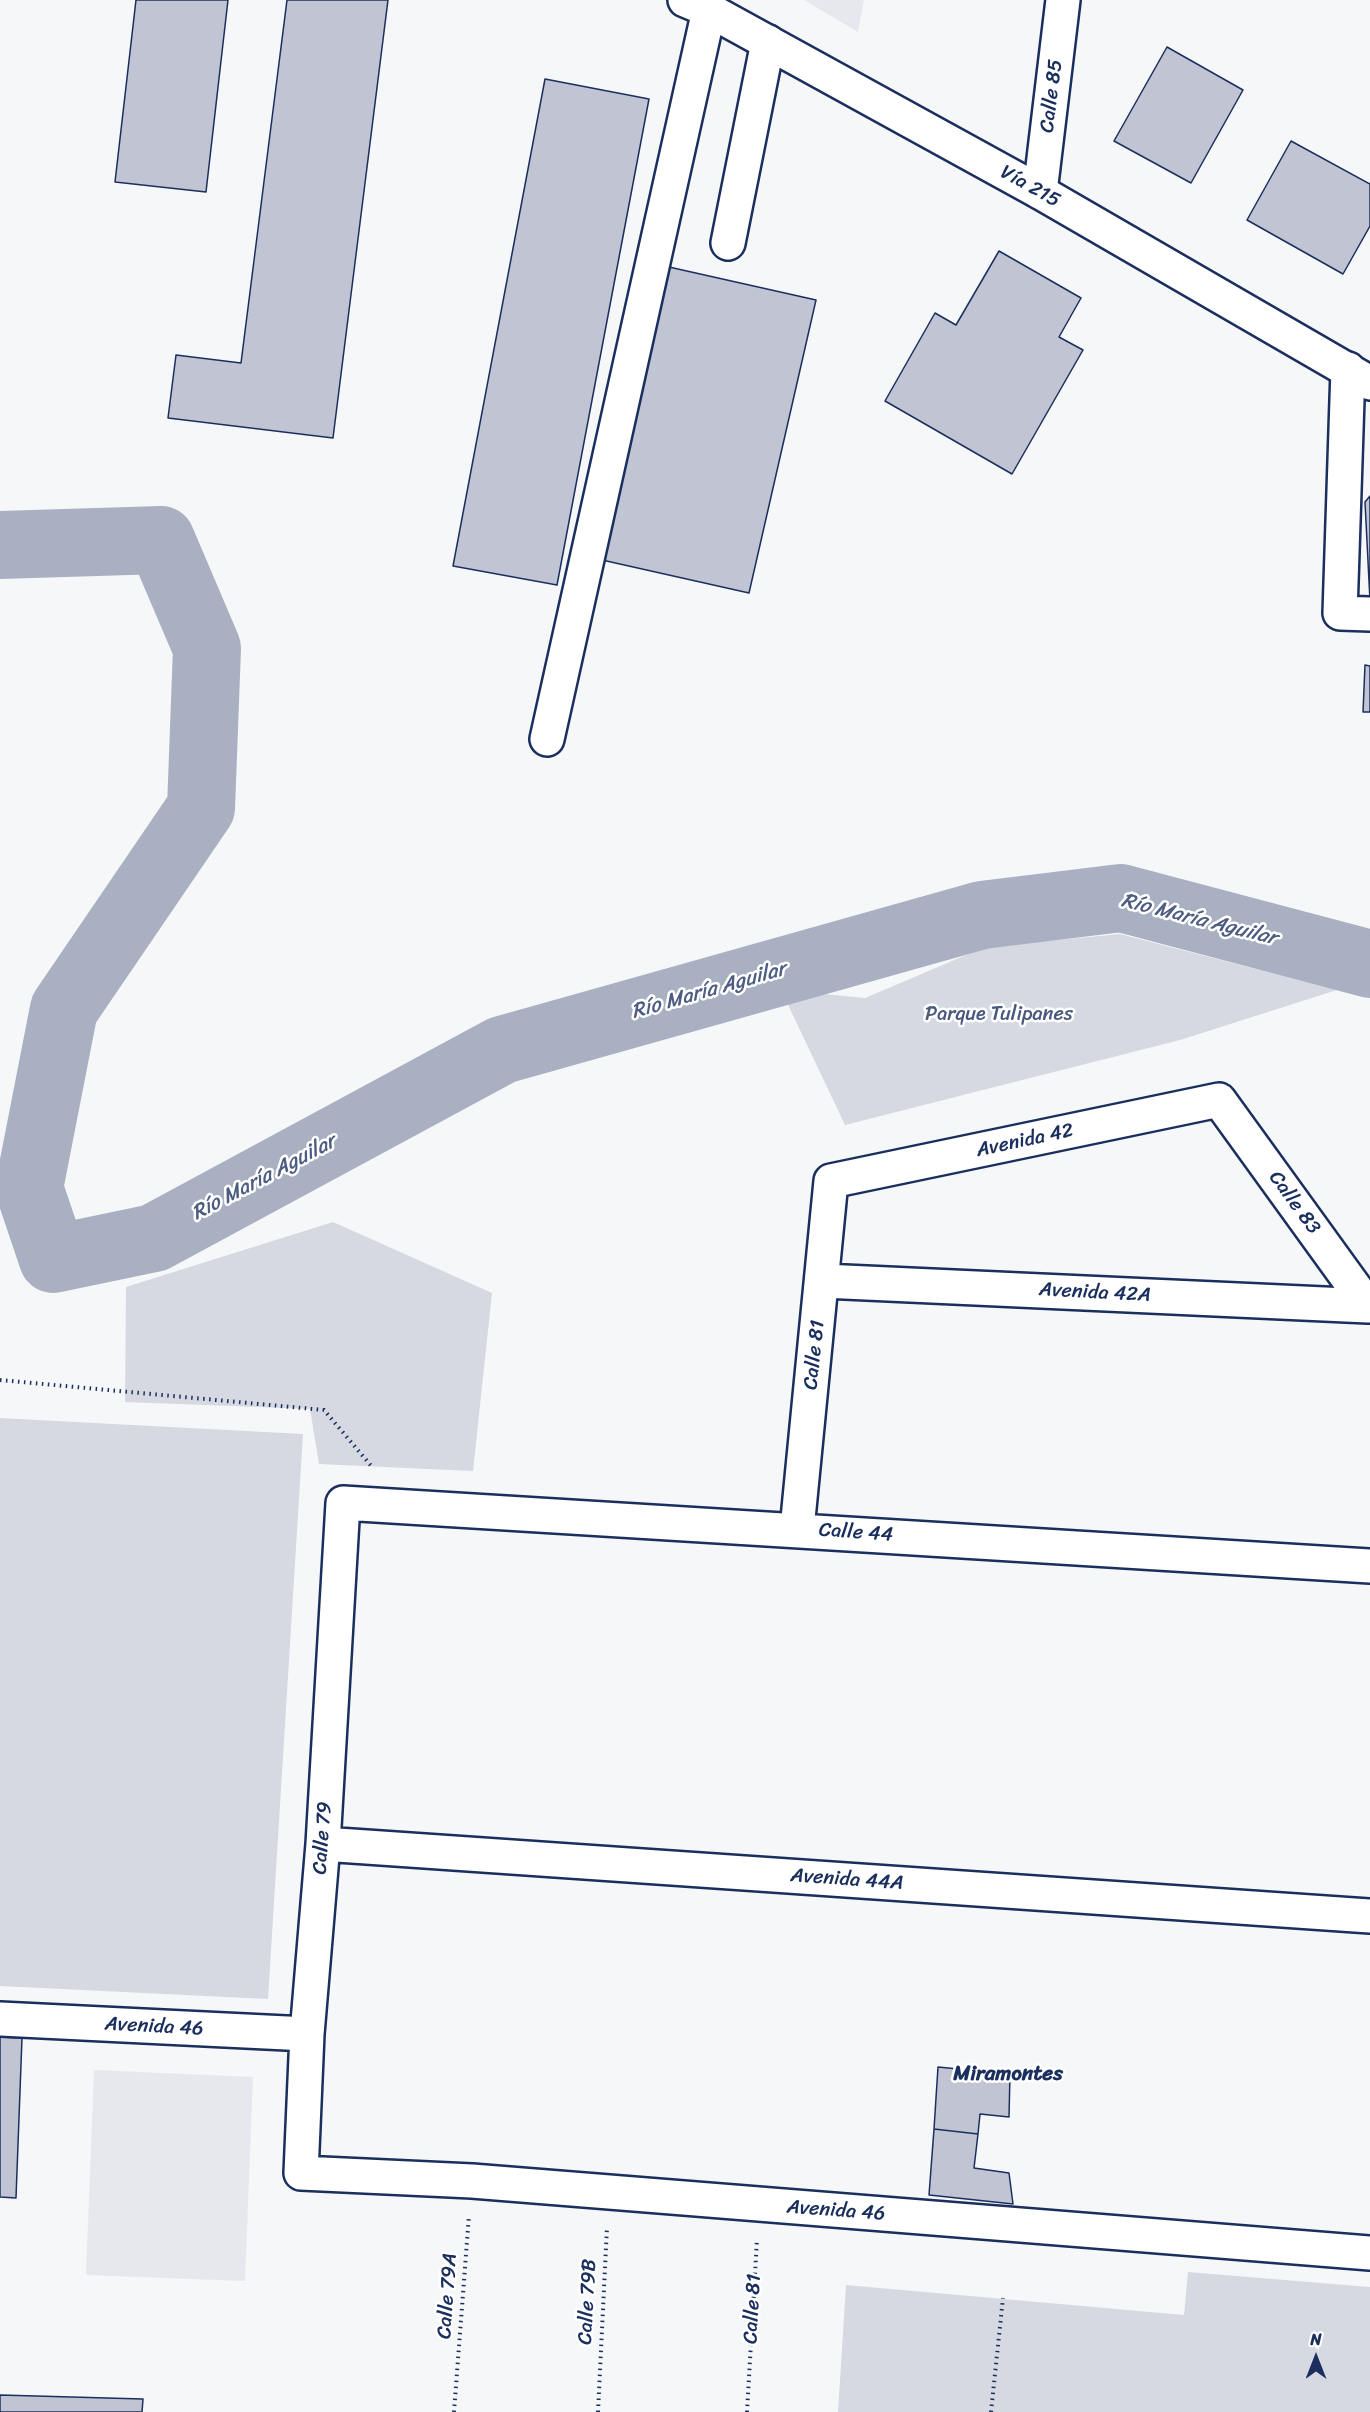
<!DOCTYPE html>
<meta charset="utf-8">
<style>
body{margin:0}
#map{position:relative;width:1370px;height:2412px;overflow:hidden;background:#f6f7f9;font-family:Sriracha,sans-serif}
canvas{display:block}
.north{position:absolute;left:1286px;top:2328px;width:60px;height:60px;-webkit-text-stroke:4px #fff;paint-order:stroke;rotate:0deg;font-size:16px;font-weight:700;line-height:24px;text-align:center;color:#1b2f5e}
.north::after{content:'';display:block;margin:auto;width:21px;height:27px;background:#1b2f5e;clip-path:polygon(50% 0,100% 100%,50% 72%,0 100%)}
</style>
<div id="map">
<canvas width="1370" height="2412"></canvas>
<div class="north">N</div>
</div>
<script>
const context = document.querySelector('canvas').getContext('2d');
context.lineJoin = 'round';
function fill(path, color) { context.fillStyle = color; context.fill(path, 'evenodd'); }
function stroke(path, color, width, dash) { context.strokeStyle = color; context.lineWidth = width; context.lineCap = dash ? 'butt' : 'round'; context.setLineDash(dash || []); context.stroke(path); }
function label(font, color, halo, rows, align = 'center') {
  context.font = font + ' Sriracha,sans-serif'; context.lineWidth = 5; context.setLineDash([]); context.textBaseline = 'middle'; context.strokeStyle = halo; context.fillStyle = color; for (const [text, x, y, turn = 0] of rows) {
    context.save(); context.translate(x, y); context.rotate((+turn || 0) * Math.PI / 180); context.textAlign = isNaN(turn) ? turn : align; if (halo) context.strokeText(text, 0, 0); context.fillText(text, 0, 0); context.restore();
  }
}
fill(new Path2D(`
 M804,0H864L858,32Z
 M94,2070L253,2077L245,2281L86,2275Z`), '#e6e8ee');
fill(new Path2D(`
 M1120,934L1337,990L1180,1040L845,1125L781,990L865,998L985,947Z
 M333,1222L492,1293L473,1471L319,1464L310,1409L125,1402L126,1287Z
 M0,1418L303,1434L268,1999L0,1986Z
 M1188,2272L1370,2287V2412H838L846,2285L1184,2315Z`), '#d6d9e2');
stroke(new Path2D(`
 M0,545L161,540L207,648L201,808L64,1009L29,1188L53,1259L154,1238L502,1050L982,915L1121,898L1370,964`), '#a9b0c1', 68);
const building = new Path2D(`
 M136,0H228L206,192L115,182Z
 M287,0H388L333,438L168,418L176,355L241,363Z
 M1167,47L1243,90L1191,183L1114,141Z
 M545,79L649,99L557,585L453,566Z
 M1291,141L1370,184V226L1343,274L1247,220Z
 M999,251L1081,298L1059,337L1083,350L1012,474L885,401L935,313L956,325Z
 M669,267L816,300L749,593L602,560Z
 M1370,496V601L1365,502Z
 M1365,665L1370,666V712H1363Z
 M0,2037L22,2038L16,2198L0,2197Z
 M938,2067L1010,2074L1009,2117L980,2114L978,2134L934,2129Z
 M934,2129L978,2134L974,2168L1009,2173L1013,2204L929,2195Z
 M0,2395L143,2399L142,2412H0Z`);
fill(building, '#c0c4d3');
stroke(building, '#1b2f5e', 1.5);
const minor = new Path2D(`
 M1040,192L1063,0
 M728,243L768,42
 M1348,369L1340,613L1370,614
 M547,739L709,10
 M823,1281L1368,1306
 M797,1529L831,1181L1219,1100L1368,1306
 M1370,1566L343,1503L323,1844L307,2034L301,2173L472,2181L1370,2253
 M323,1844L1370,1916
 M0,2019L307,2034`);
const major = new Path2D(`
 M685,0L709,10L1040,192L1370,383`);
stroke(minor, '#1b2f5e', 38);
stroke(major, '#1b2f5e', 38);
stroke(new Path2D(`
 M0,1380L324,1410L373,1468
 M454,2412L469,2215
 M598,2412L607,2227
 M747,2412L757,2239
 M991,2412L1003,2298`), '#1b2f5e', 4, [1.5, 4.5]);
stroke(minor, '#fff', 33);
stroke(major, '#fff', 33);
label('20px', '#1b2f5e', '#fff', [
 ["Calle 85",1052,96,-83],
 ["Vía 215",1030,187,29],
 ["Avenida 42",1025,1141,-12],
 ["Calle 83",1294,1203,54],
 ["Avenida 42A",1095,1293,3],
 ["Calle 81",815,1355,-84],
 ["Calle 44",856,1533,4],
 ["Calle 79",323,1838,-86],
 ["Avenida 44A",847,1880,4],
 ["Avenida 46",154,2027,3],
 ["Avenida 46",836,2211,4],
 ["Calle 79A",448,2296,-86],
 ["Calle 79B",588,2302,-87],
 ["Calle 81",753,2309,-87]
]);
label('20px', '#4a5a7f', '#fff', [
 ["Parque Tulipanes",999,1015]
]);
label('italic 21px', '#4d5c81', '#fff', [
 ["Río María Aguilar",1199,920,14],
 ["Río María Aguilar",709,991,-16],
 ["Río María Aguilar",264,1178,-28]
]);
label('bold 21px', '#1b2f5e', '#fff', [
 ["Miramontes",1008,2075]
]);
</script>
